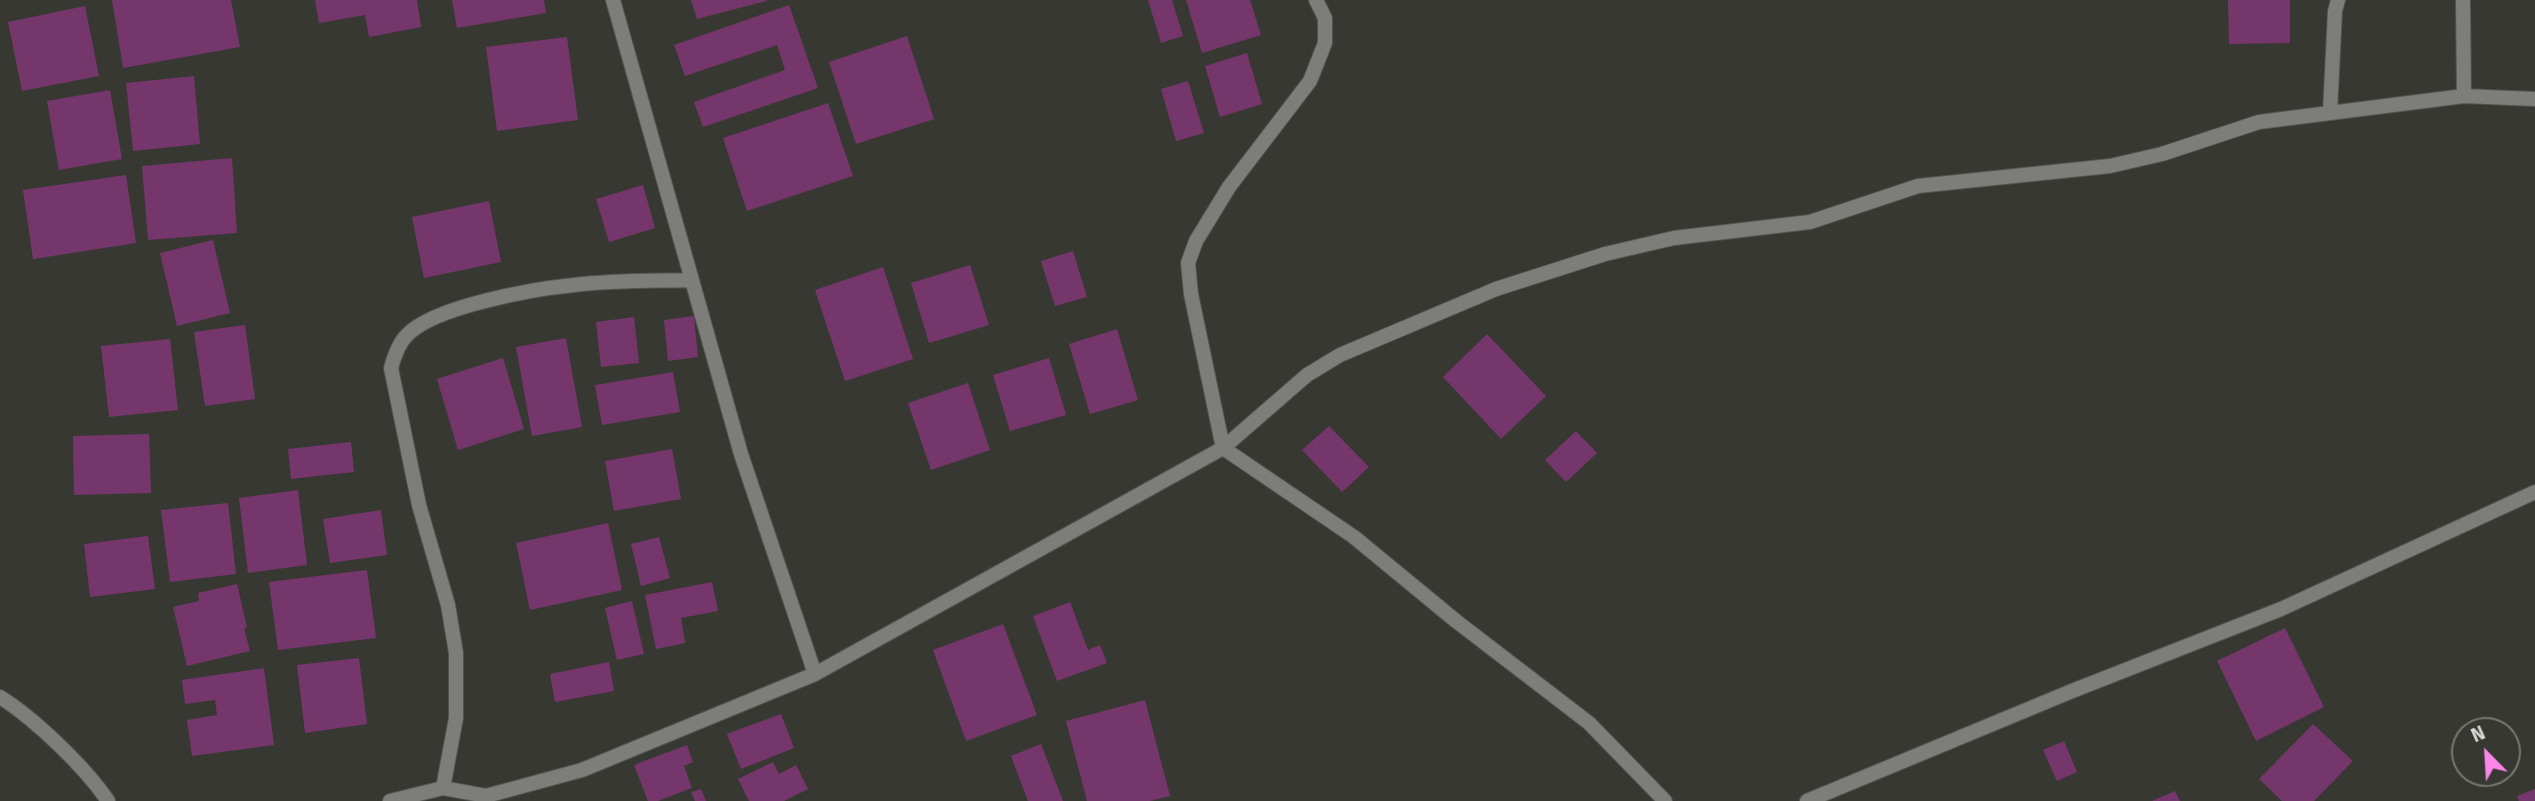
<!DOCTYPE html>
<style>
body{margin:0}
#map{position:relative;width:2535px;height:801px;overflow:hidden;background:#383832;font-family:"Fira Sans",sans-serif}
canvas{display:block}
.north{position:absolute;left:2451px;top:717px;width:70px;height:70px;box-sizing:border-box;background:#383832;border:2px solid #777772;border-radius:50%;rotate:336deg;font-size:19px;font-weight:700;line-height:28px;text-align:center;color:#d6d6d3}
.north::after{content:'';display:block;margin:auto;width:24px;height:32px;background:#fa87e8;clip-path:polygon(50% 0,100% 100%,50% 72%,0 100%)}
</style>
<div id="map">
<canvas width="2535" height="801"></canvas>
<div class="north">N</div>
</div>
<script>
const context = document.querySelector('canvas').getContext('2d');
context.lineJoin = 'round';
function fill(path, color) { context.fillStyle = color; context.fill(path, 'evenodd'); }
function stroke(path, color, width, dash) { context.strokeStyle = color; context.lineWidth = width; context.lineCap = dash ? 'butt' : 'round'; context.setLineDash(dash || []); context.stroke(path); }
fill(new Path2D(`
 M112,0H231L240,47L123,68Z
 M315,0H417L421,27L369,37L365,15L319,23Z
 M452,0H544L546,13L457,28Z
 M691,0H766V1L697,19Z
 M1148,0H1172L1183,36L1161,43Z
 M1186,0H1250L1261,35L1202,53Z
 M2228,0H2290V43L2229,44Z
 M789,5L818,88L703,127L694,102L785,70L777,45L685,76L674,45Z
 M85,6L99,76L22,91L8,22Z
 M907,36L934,119L856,144L829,62Z
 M567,37L578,120L497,131L486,47Z
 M1247,53L1262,104L1220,117L1205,66Z
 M194,76L200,144L133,151L126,83Z
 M1188,81L1204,133L1176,141L1161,89Z
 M110,90L122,159L59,170L47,101Z
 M828,103L853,176L747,211L723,138Z
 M232,158L237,233L148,240L142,166Z
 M126,175L136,243L33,259L23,190Z
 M643,185L655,228L609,242L596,199Z
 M489,201L501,262L424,278L412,217Z
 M213,240L230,313L177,326L160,253Z
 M1073,251L1087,297L1055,306L1041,261Z
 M970,265L989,325L929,343L911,283Z
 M883,267L913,359L845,381L815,290Z
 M694,316L698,357L668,361L664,320Z
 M634,317L639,363L601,367L596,322Z
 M245,325L255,399L205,406L194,332Z
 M1117,329L1138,400L1090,414L1069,344Z
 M1487,334L1546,396L1501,439L1443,377Z
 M566,338L582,427L532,436L516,347Z
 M170,339L178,410L109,417L101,346Z
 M503,358L524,429L458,450L437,379Z
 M1049,358L1066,415L1010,431L993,375Z
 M673,372L680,412L602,425L595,385Z
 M968,383L990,450L931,470L908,403Z
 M1329,426L1369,467L1342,492L1302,450Z
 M1576,431L1597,453L1566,482L1545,460Z
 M149,434L151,493L74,495L73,436Z
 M351,442L354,472L291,479L288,449Z
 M672,449L681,499L614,511L605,461Z
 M298,490L307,565L248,573L239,498Z
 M228,503L236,574L170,582L161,510Z
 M381,510L387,555L330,563L323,519Z
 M608,523L622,590L530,610L516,543Z
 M148,536L155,589L90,597L84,544Z
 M659,537L670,578L641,586L631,544Z
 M367,570L376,638L278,650L269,582Z
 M712,582L718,611L681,618L685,643L656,649L645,595Z
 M237,584L247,627L244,628L250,651L187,666L173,607L199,601L198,593Z
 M632,601L644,654L617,660L605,608Z
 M1070,602L1088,650L1100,645L1107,663L1057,681L1033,616Z
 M1003,624L1037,715L966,741L933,650Z
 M2285,628L2324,707L2256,741L2217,661Z
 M359,658L367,724L305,733L297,665Z
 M609,662L614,691L555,702L550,674Z
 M264,668L274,745L192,756L187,720L217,715L215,700L185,704L182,680Z
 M1145,700L1170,796L1150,801H1087L1066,721Z
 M781,714L794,748L741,769L727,734Z
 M2313,724L2353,761L2314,801H2282L2259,779Z
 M2064,741L2077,772L2057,781L2043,750Z
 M1041,744L1063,801H1028L1011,756Z
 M687,745L693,762L684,766L692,788L658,801H648L634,765Z
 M773,762L779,774L796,765L808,789L784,801H749L738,779Z
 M701,789L706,801H695L691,792Z
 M2535,789V801H2519L2517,796Z
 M2175,791L2180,801H2152Z`), '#75376b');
const street = new Path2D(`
 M613,0L741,454L815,674
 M1316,0L1325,18V43L1310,81L1229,187L1196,241L1188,263L1191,294L1223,448L1354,537L1456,621L1589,723L1665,801
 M2463,0L2464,96
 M2330,113L2335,11L2338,0
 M0,697C35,719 85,767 108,801
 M443,788L456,718V653L448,605L419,505L391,368C394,357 398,344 407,335C435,306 534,289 574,285C613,280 653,281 692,280
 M390,801L443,788L486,796L582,770L815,674L1223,448L1307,375L1340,355L1496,289L1605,254L1674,238L1810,222L1918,186L2110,166L2162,154L2259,122L2464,96L2535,99
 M1807,801L2072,691L2281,609L2535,492`);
stroke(street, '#54544f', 16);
stroke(street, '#7d7d7a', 14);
</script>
